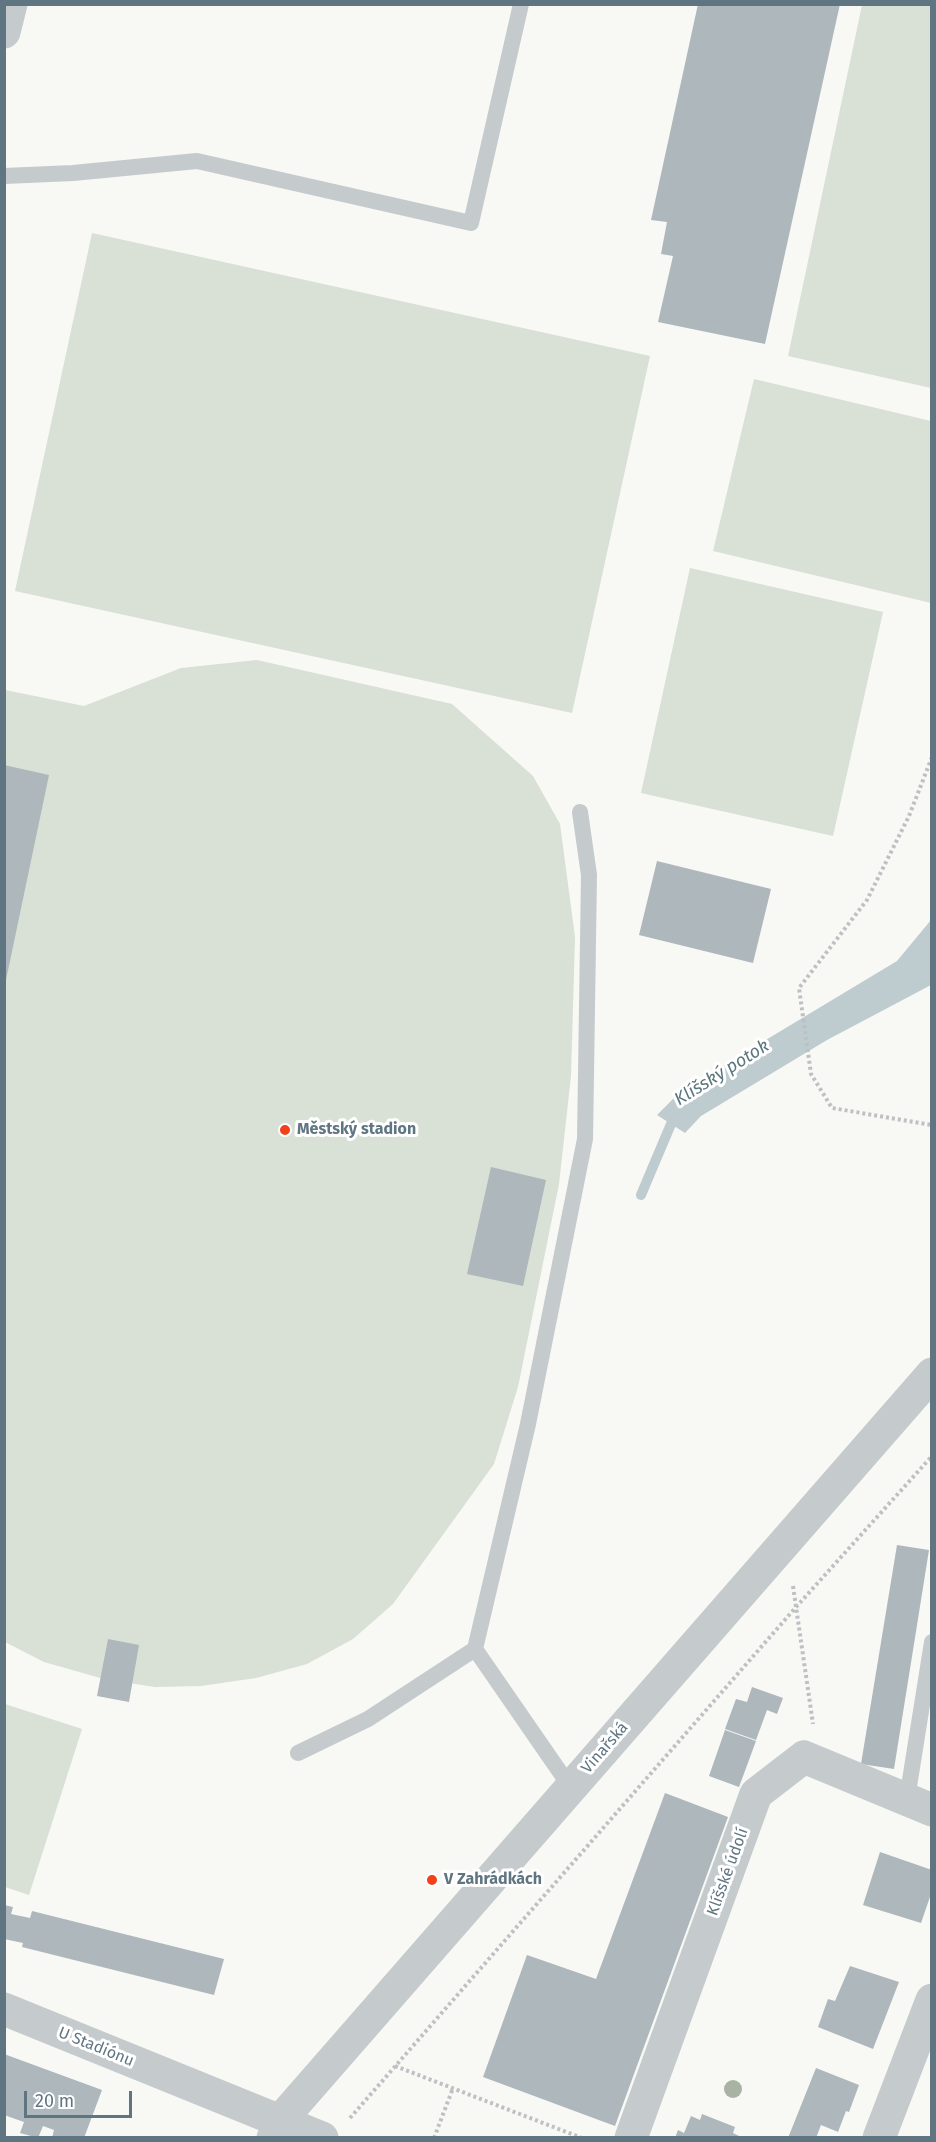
<!DOCTYPE html>
<meta charset="utf-8">
<style>
body{margin:0}
#map{position:relative;width:936px;height:2142px;overflow:hidden;background:#f8f8f4;font-family:"Fira Sans",sans-serif}
canvas{display:block}
.frame{position:absolute;inset:0;border:6px solid #607582;pointer-events:none}
.scale{position:absolute;left:24px;top:2091px;width:108px;height:27px;box-sizing:border-box;border:3px solid #607582;border-top:0;padding-left:8px;font-size:18px;line-height:21px;white-space:nowrap;color:#607582;-webkit-text-stroke:4px #fff;paint-order:stroke}
</style>
<div id="map">
<canvas width="936" height="2142"></canvas>
<div class="frame"></div>
<div class="scale">20 m</div>
</div>
<script>
const context = document.querySelector('canvas').getContext('2d');
context.lineJoin = 'round';
function fill(path, color) { context.fillStyle = color; context.fill(path, 'evenodd'); }
function stroke(path, color, width, dash) { context.strokeStyle = color; context.lineWidth = width; context.lineCap = dash ? 'butt' : 'round'; context.setLineDash(dash || []); context.stroke(path); }
function label(font, color, halo, rows, align = 'center') {
  context.font = font + ' "Fira Sans",sans-serif'; context.lineWidth = 6; context.setLineDash([]); context.textBaseline = 'middle'; context.strokeStyle = halo; context.fillStyle = color; for (const [text, x, y, turn = 0] of rows) {
    context.save(); context.translate(x, y); context.rotate((+turn || 0) * Math.PI / 180); context.textAlign = isNaN(turn) ? turn : align; if (halo) context.strokeText(text, 0, 0); context.fillText(text, 0, 0); context.restore();
  }
}
fill(new Path2D(`
 M862,5H931V388L788,356Z
 M92,233L650,356L572,713L15,591Z
 M754,379L931,421V603L713,551Z
 M690,568L883,612L833,836L641,793Z
 M257,660L452,704L533,776L560,824L575,937L571,1076L559,1184L518,1387L494,1464L393,1604L353,1639L307,1664L256,1678L201,1686L155,1687L104,1679L44,1662L5,1642V690L84,706L181,668Z
 M5,1704L82,1729L29,1895L5,1887Z`), '#d9e0d5');
fill(new Path2D(`
 M931,920V985L827,1040L701,1116L685,1133L657,1115L681,1091L897,961Z`), '#becbcf');
stroke(new Path2D(`
 M641,1195L671,1124L683,1117`), '#becbcf', 10);
fill(new Path2D(`
 M698,4H840L765,344L658,322L673,256L661,254L667,222L651,220Z
 M4,765L49,775L6,980H4Z
 M657,861L771,889L753,963L639,935Z
 M491,1167L546,1180L523,1286L467,1274Z
 M897,1545L929,1550L894,1769L861,1764Z
 M108,1639L139,1645L129,1702L97,1696Z
 M752,1687L783,1698L777,1714L767,1710L756,1740L725,1729L736,1699L747,1702Z
 M725,1730L756,1741L739,1787L709,1776Z
 M665,1793L728,1817L615,2126L483,2077L527,1955L596,1979Z
 M880,1852L932,1870V1891L921,1923L863,1905Z
 M4,1905L13,1907L11,1914L30,1918L32,1911L224,1959L214,1995L22,1947L23,1943L4,1939Z
 M850,1966L899,1982L873,2049L818,2027L828,1999L835,2001Z
 M4,2054L102,2090L84,2138H52L54,2130L43,2126L38,2138L20,2133L24,2122L4,2115Z
 M816,2068L859,2085L849,2112L846,2111L838,2132L821,2125L816,2138H788Z
 M702,2114L735,2127L733,2133L743,2138H675L678,2130L684,2133L691,2116L700,2120Z`), '#adb7bc');
stroke(new Path2D(`
 M932,757L909,816L867,900L799,988L811,1074L832,1108L932,1125
 M793,1586L813,1724
 M395,2066L582,2138
 M350,2118L797,1606L932,1456
 M434,2138L453,2088`), '#bec1c3', 4, [3, 3]);
stroke(new Path2D(`
 M4,176L73,173L197,161L471,223L521,4
 M298,1753L368,1719L475,1649
 M571,1788L475,1649L528,1424L585,1139L589,875L580,812
 M907,1799L932,1642`), '#c5cacd', 16);
stroke(new Path2D(`
 M4,2009L322,2138
 M273,2138L279,2122L932,1374
 M631,2138L756,1794L804,1757L932,1810
 M879,2138L932,2000`), '#c5cacd', 33);
stroke(new Path2D(`
 M4,32L11,4`), '#c5cacd', 33);
context.fillStyle = '#a8b3a3';
for (const [x, y] of [
 [733,2089]
]) { context.beginPath(); context.arc(x, y, 9, 0, 2 * Math.PI); context.fill(); }
for (const [x, y, r, color] of [
 [285,1130,6,"#f2401a"],
 [432,1880,6,"#f2401a"]
]) { const dot = new Path2D(); dot.arc(x, y, r, 0, 2 * Math.PI); context.fillStyle = color; context.fill(dot); stroke(dot, '#fff', 2); }
label('bold 16px', '#607582', '#fff', [
 ["Městský stadion",297,1130],
 ["V Zahrádkách",444,1880]
], 'left');
label('16px', '#607582', '#fff', [
 ["Vinařská",605,1748,-49],
 ["Klíšské údolí",728,1872,-70],
 ["U Stadiónu",96,2047,22]
]);
label('italic 18px', '#5b767d', '#fff', [
 ["Klíšský potok",722,1073,-32]
]);
</script>
